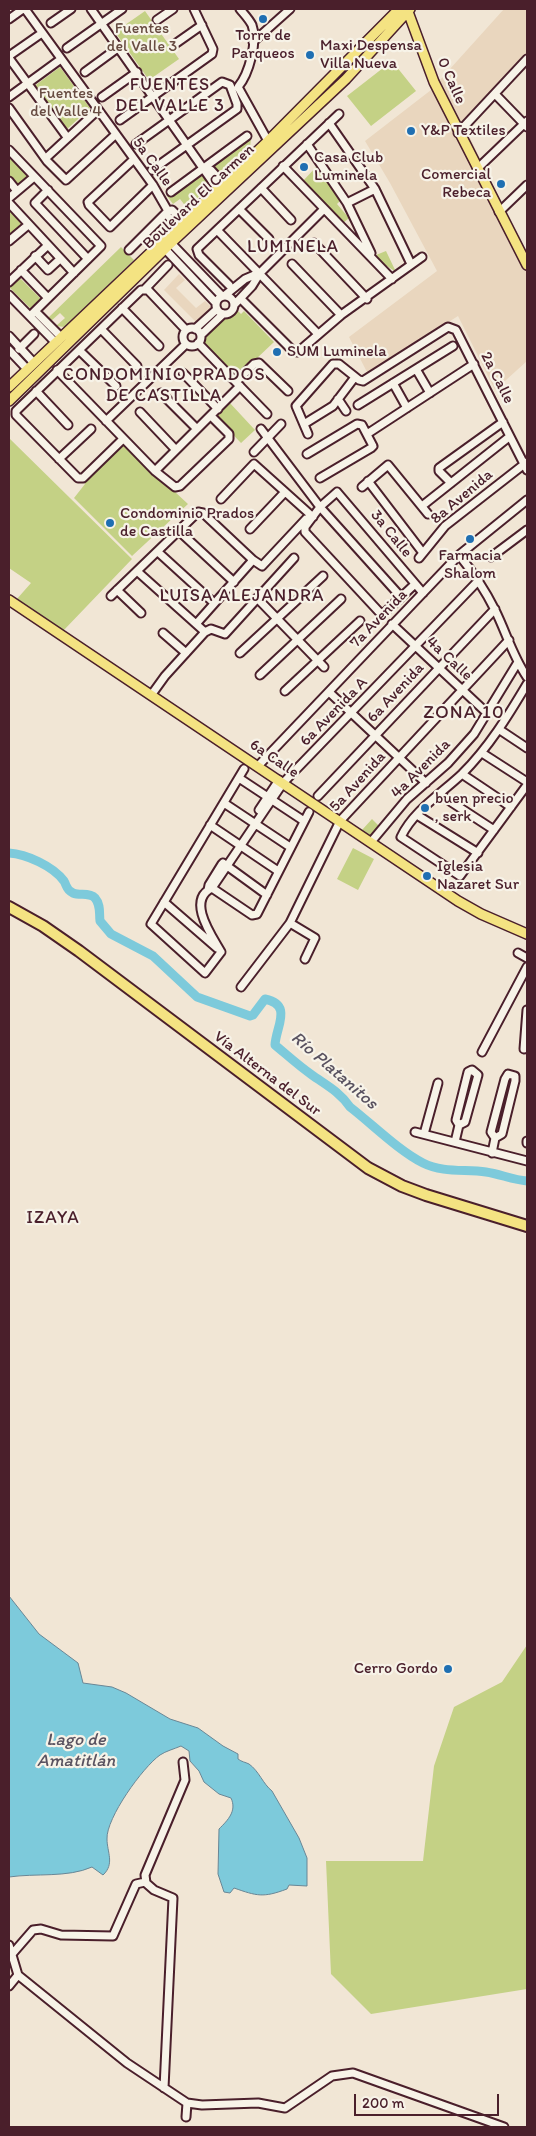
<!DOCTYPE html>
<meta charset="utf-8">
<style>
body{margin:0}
#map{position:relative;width:536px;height:2136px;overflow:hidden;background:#f1e6d5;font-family:Itim,sans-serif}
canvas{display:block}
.frame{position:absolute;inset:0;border:10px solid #4a1f2b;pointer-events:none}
.scale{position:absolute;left:354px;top:2094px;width:145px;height:22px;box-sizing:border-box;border:2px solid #4a1f2b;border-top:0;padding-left:6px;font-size:15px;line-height:18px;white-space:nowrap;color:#4a1f2b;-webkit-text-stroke:4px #f7f3e8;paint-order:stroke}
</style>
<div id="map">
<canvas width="536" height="2136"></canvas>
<div class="frame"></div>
<div class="scale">200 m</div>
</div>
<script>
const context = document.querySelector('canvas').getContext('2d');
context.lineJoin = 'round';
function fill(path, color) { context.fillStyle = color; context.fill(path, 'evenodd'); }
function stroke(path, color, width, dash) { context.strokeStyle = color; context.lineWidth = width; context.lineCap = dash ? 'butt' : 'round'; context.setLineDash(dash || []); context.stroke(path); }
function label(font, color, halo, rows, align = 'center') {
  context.font = font + ' Itim,sans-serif'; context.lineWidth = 4.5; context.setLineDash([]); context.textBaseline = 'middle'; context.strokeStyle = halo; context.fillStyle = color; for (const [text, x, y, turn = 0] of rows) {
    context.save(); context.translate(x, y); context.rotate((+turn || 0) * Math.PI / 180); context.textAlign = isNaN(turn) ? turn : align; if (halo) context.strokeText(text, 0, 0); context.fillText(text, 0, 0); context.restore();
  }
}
fill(new Path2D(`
 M504,9H527V56L463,123L527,257V361L495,390L458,316L368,374L349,337L437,271L390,183L365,141L431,90Z
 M179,274L185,280L176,288L196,308L205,301L213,309L198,324L164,290Z`), '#e9d6be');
fill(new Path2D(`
 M145,11L179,59L149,80L115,32Z
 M392,61L416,91L371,126L347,96Z
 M60,67L90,108L65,131L33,87Z
 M251,138L250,148L222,174L219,173L214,165Z
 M10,154L28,176L17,186L9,176Z
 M317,166L341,200L337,204L349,218L342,224L302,182Z
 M202,173L210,186L187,208L180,199L173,204L167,196Z
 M9,206L25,225L9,239Z
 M121,247L134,260L65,327L56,326L65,318L60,313L51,321L48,318Z
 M386,251L396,272L387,266L385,268L376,255Z
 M19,277L42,300L32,310L9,287Z
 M237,310L241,314L244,311L274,342L236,378L203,342V336L224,316L230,317Z
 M229,402L255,430L241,443L215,416Z
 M9,438L132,559L63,631L16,600L31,583L9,568Z
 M123,442L155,476L160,478L188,504L132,556L74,498L85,484L84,480Z
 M372,819L379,826L370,837L362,830Z
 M353,848L374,859L358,890L337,879Z
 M527,1645V1989L371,2014L331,1974L326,1861H423L434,1766L454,1707L502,1682Z`), '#c4d185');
const water = new Path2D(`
 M9,1596L39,1634L78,1663L83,1683L112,1687L126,1693L170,1719L198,1728L223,1746L238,1754V1759C242,1762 245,1762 249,1764C259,1771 263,1784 272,1791L299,1838L307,1858V1886L289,1885L287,1889C263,1898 257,1896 234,1888L230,1893L224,1892L218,1874L219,1829C228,1820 237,1811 231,1798L219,1794L204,1782L199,1771L190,1761L189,1751L181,1746C174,1749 166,1751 160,1755C143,1767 106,1818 107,1839C107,1852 115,1864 103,1875L92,1867C67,1878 36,1873 9,1877Z`);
fill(water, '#7dcadb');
stroke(water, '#698695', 1);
stroke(new Path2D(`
 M9,853C26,854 53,866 64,881C67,886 66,890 73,893C80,896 89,892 95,898C101,905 99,913 100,921L111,934L153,956L197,997L250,1016L253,1015L265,999C293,1005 276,1026 275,1045C287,1055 299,1066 312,1075C326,1085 340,1092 350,1107C372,1124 399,1151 423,1163C443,1173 465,1169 486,1172C500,1174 513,1180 527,1181`), '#7dcadb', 9);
const minor = new Path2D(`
 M25,9L153,185L168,211L167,215L178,227
 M91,9L217,188
 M240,9C244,14 249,19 252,25C258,41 249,74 238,87L268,141
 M9,19L23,9
 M157,20L173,9
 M51,23L71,9
 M253,42L290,9
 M175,44L202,25
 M67,48L122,9
 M9,56L42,33
 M9,58L67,137
 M85,72L119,47
 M495,94L527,127
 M9,97L61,59
 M102,97L137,72
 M9,108L47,161L66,180L115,135
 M120,120L212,54L213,49L194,9
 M329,123L375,189L411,264
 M458,133L527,59
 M136,144L222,82L230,85L237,104V109L152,170
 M307,144L347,203L371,253
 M9,150L101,246L30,316
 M46,158L98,110
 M133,160L88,202L89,205L110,227L153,185
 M283,166L392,279
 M205,168L211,170L223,183
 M477,169L527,121
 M9,181L17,191
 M261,188L291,220
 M48,190L35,203L88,259
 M171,192L247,136
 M9,198L34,177
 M9,203L74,273
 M347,203L375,189
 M239,209L269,239
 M168,211L172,210L183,221
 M499,212L527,185
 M217,230L318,334
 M9,241L28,225
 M171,243L222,296
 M314,243L367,299
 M165,249L216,303
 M129,250L168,211
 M35,256L48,270L60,259
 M292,264L341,315
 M21,270L48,298
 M9,282L47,246
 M229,285L199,255L197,249L339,114
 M145,289L168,265
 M9,295L55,342
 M224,296L245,279L259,273
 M216 305a9 9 0 1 1 18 0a9 9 0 1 1-18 0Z
 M243,301L293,351L298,352L341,315L422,257
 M234,305L252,286L260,273L324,209
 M122,308L159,346
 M35,311L61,337
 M183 337a9 9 0 1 1 18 0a9 9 0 1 1-18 0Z
 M101,329L137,366
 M195,329L217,309
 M201,335L223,314
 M9,336L34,363
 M198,343L267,414
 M19,349L34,334
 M9,350L27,369
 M79,350L116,386
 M416,369L430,393
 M57,370L155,471L175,487L180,486L229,439V434L211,416
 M183,373L218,409
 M236,382L254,364L259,363L288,391
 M393,383L407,408
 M36,391L68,425
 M161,393L197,429
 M338,399L346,411
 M358,405L453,346
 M140,412L176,450
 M106,421L186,344
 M304,424L333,406L355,377
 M261,429L320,507L401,597
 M308,434L296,406L333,364H339L359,380L363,381L448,327L456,330L527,470
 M367,434L474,364
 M123,439L83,478H78L16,415V411L141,290H148L186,330
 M254,452L281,424
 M307,454L357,424L362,425L373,446L371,448L320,478
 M59,459L91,429
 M155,471L240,386
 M368,481L423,553
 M451,483L439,471V468L503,422
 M362,487L388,465L428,514
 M221,499L254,464L313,517
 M422,506L509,437
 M250,529L285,492
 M179,531L234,582
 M158,552L214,603
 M459,555C473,572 485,590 495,610C506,632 513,657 527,677
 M491,557L527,530
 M419,558L445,526L527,462
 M138,572L205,632
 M414,585L382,615L305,532V527L320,507L337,492L423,593
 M117,590L141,613
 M111,596L198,512L203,513L253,560L262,566L306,519
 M257,598L324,667
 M196,624L253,560
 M392,624L488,714
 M163,633L186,653
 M240,653L323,576
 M260,675L341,599
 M527,684C508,716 489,747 462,774C442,793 413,811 401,837L460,876L527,785
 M285,691L360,621
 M329,692L426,783
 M152,694L165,676L205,632L211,629L225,634L294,558
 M500,730L527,748
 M482,753L527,782
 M258,766L459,555L527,500
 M462,774L511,807
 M239,778L304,821
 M439,794L494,830
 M318,796L495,609
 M224,803L290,847
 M259,810L279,780
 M417,815L478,853
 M210,825L278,871
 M371,842L407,799L448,763L474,734L518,662
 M223,863L267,895
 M212,888L252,915L257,914L309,812
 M208,890L209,885L222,864
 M164,902L217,948
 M290,923L315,938L305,959
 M221,952C212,936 186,900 212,888L283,783L479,580
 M221,952L205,973L151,924L244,769
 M518,953L527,958
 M241,987L290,923L340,821L509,640
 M524,1049L527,1010
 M482,1052L527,967
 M472,1070L478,1075L465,1122L459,1125L456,1120L468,1072Z
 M508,1074L515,1076V1081L502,1134L495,1138L491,1132L505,1079Z
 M415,1132L527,1161
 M424,1134L438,1083
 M527,1141V1143
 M455,1142L459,1125
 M492,1153L495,1138
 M9,1945L18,1975L127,2063L187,2103L202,2105L258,2103L285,2108L332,2076L353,2073L504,2127
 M13,1953L33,1930L41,1929L61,1935L113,1936L136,1884L145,1882
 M9,1986L18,1975
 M164,2088L173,1898L154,1890L146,1883L145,1875L185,1780L183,1762
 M186,2117L187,2103`);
const major = new Path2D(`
 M407,9L434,82L527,265
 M9,387L268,141L399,9
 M9,401L171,243L346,79L410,9
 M9,600L458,901L481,914L527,934`);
const highway = new Path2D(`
 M9,907L43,926L79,951L368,1168L402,1186L426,1195L527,1226`);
stroke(minor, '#4a1f2b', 11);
stroke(major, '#4a1f2b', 12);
stroke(highway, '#4a1f2b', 14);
stroke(minor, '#f7f3e8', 7);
stroke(major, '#f4e382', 9);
stroke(highway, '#f4e382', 10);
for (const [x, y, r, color] of [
 [263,19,5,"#1f6fb2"],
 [310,55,5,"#1f6fb2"],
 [411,131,5,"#1f6fb2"],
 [304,167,5,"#1f6fb2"],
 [501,184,5,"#1f6fb2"],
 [277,352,5,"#1f6fb2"],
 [110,523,5,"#1f6fb2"],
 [470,539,5,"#1f6fb2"],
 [425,808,5,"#1f6fb2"],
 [427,876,5,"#1f6fb2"],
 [448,1669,5,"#1f6fb2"]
]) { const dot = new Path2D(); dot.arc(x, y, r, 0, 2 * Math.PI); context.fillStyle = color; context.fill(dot); stroke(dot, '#f7f3e8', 2); }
label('16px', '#684c42', '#f7f3e8', [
 ["Fuentes",142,29],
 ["del Valle 3",142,47],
 ["Fuentes",66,94],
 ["del Valle 4",66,112]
]);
label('16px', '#4a1f2b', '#f7f3e8', [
 ["Torre de",263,36,"center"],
 ["Parqueos",263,54,"center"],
 ["Maxi Despensa",320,46],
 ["Villa Nueva",320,64],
 ["Y&P Textiles",421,131],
 ["Casa Club",314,158],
 ["Luminela",314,176],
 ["Comercial",491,175,"right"],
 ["Rebeca",491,193,"right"],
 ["SUM Luminela",287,352],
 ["Condominio Prados",120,514],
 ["de Castilla",120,532],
 ["Farmacia",470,556,"center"],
 ["Shalom",470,574,"center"],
 ["buen precio",435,799],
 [", serk",435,817],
 ["Iglesia",437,867],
 ["Nazaret Sur",437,885],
 ["Cerro Gordo",438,1669,"right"]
], 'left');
label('16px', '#4a1f2b', '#f7f3e8', [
 ["0 Calle",451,81,66],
 ["5a Calle",152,162,54],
 ["Boulevard El Carmen",199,197,-43],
 ["2a Calle",497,378,63],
 ["8a Avenida",462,497,-40],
 ["3a Calle",391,534,51],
 ["7a Avenida",379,619,-46],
 ["4a Calle",449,659,43],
 ["6a Avenida",396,693,-47],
 ["6a Avenida A",334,712,-46],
 ["6a Calle",274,759,34],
 ["4a Avenida",421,769,-45],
 ["5a Avenida",358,782,-48],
 ["Vía Alterna del Sur",267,1074,37]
]);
context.letterSpacing = '1px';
label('18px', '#4a1f2b', '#f7f3e8', [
 ["FUENTES",170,85],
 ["DEL VALLE 3",170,106],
 ["LUMINELA",293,247],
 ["CONDOMINIO PRADOS",164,375],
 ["DE CASTILLA",164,396],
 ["LUISA ALEJANDRA",242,596],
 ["IZAYA",53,1218]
]);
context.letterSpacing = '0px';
label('italic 18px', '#595260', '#f7f3e8', [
 ["Río Platanitos",334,1071,41],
 ["Lago de",76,1740],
 ["Amatitlán",76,1761]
]);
context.letterSpacing = '1px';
label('19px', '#4a1f2b', '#f7f3e8', [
 ["ZONA 10",464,713]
]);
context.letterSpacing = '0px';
</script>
